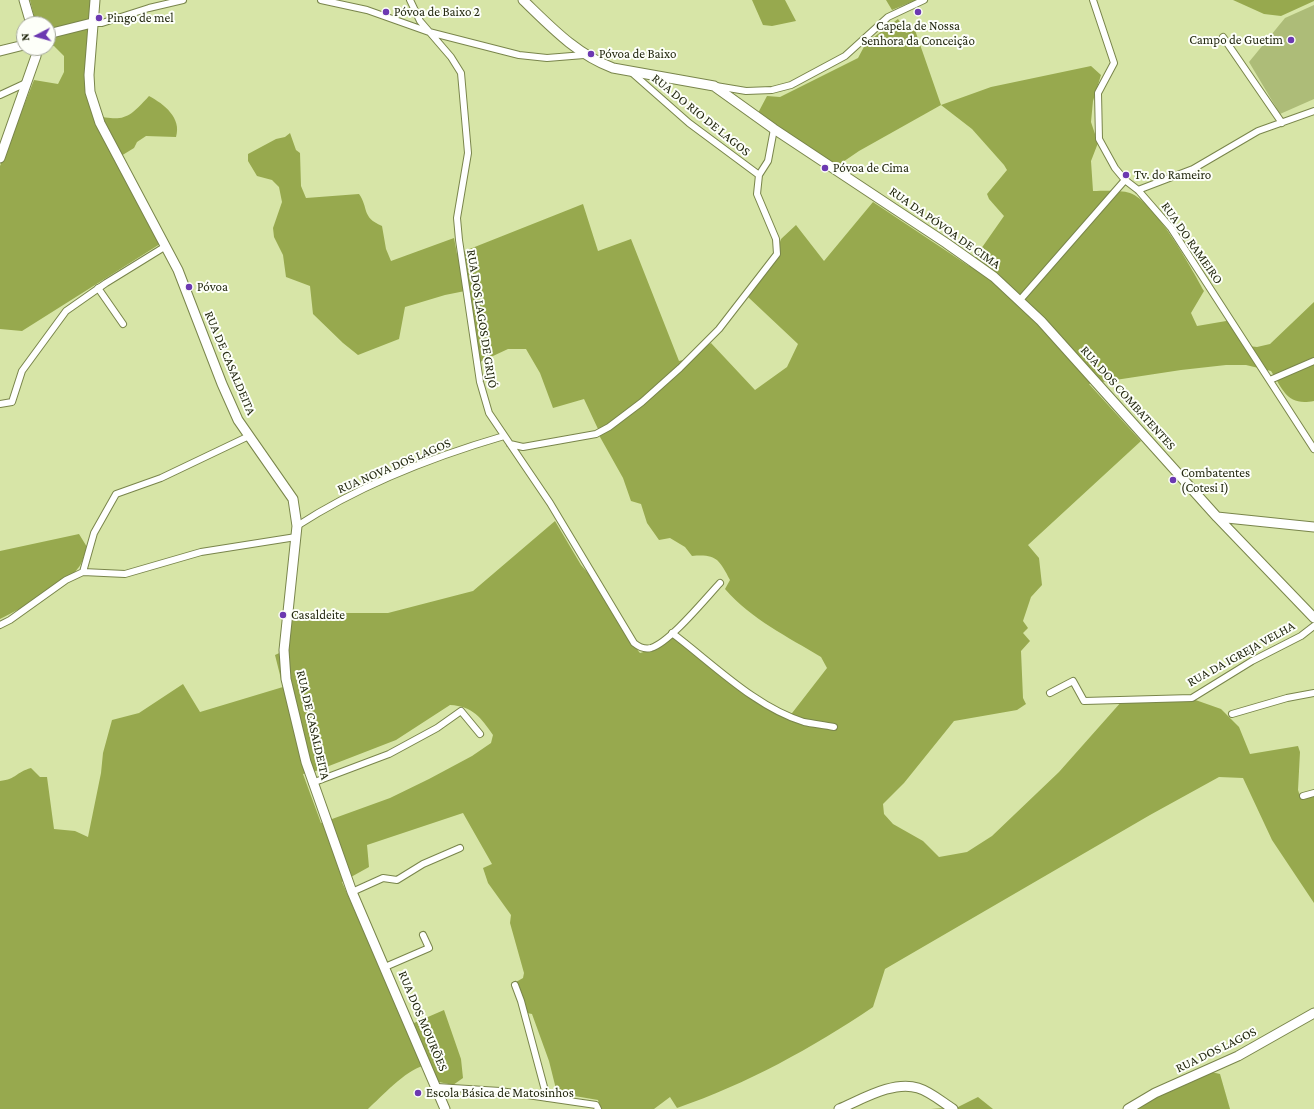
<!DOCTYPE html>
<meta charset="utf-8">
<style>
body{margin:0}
#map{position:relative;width:1314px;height:1109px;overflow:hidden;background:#d7e5a7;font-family:"Crimson Pro",serif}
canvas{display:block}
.north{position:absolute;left:16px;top:16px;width:40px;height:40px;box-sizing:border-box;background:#fdfff9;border:1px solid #a6a99c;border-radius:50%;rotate:264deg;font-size:11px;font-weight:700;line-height:16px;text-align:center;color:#242911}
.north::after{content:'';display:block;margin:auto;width:14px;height:18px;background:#6c39b1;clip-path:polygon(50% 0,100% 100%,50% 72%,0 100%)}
</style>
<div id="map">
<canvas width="1314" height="1109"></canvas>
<div class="north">N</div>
</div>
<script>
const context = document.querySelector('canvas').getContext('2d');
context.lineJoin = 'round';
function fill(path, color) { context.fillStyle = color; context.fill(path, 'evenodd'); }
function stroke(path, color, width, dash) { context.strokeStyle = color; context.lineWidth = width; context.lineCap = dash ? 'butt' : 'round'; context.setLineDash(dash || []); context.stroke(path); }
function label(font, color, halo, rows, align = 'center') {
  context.font = font + ' "Crimson Pro",serif'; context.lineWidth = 4; context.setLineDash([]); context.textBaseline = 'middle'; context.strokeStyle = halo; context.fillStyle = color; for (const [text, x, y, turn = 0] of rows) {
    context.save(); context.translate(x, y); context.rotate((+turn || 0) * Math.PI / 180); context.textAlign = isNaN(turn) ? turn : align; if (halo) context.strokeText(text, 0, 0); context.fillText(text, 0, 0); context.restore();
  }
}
fill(new Path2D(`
 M1314,5V99L1280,114L1249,62L1285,18Z`), '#adbc78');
fill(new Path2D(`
 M30,0H91L90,39L86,54L85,76L93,115C124,122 128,119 149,96C164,104 182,118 176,137L146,136L137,142L134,148L116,159L160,244L22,331L0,329V166L34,80L58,84L64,72V56L54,46L48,45V24H36Z
 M752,0H785L796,21L772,26L763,25Z
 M886,0H916L892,10Z
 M1233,0H1314V1L1281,16L1264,14Z
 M898,19L906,33L915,30L941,105L991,87L1091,66L1101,75L1093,101L1091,122L1098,143L1091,161L1093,191C1104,191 1120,190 1130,193C1155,202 1191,267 1204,291L1191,313L1197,326L1232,320L1248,346L1257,347L1270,344L1314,302V401C1287,406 1284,391 1271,371L1246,365H1226L1181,370L1089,384L1141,441L1028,545L1039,558L1042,585L1031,597L1023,621L1028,628L1023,633L1030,641L1021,651L1023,698L1026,704L1017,710L954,721L904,783L883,804L884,814L893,824L923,841L939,857L967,852L992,836L1059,772L1122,701L1187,697L1221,709L1239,727L1250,754L1298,746L1300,752L1298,790L1301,799L1314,797V903L1272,840L1243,778L1219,777L1150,815L885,969L873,1007C812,1048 747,1084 677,1108L670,1097L654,1109H601L598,1100L557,1093L549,1061L532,1014L527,1013L516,982L523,978L524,973L510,923L511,915L488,883L483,868L492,864L463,813L367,845L369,867L342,882L390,991L407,1026L444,1010L461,1059L463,1078L453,1085L439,1082L423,1066C406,1070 381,1097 368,1109H0V781C17,779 16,772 31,768L40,777H47L54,829L75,831L88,837L101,773L103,753L112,720L139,713L183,684L200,712L283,687L275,655L288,649L290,613H388L473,591L555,521L581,565L594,580L627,637L640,653L647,651L673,637L733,684L789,717L827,668L821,657C788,637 751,619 725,589L730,580C719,559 716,554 692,556L685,547L670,538L659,540L647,523L641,504L631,501L623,478L600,437L598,429L584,399L553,408L540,373L526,349H508L478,363L470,290L445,295L405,307L399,339L358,355L343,343L313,314L310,286L286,277L283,255L274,237L273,228L282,202L279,187L272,180L257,176L248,161V154L276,139L285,137L290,133L296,150L300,153L301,186L306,198L359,194C369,208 361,217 382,226L386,249L391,261L454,238L457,254L583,204L598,251L631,239L679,361L687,359L711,343L755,390L787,367L798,344L748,297L774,260L781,239L796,225L824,261L873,202L969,266L1004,216L989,199L987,194L1007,170L1004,165L972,129L941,105L859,151L837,166L758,113L767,96L780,97L858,58L866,43ZM450,705C473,706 481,718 493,735L491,743L472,756L429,779L390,798L321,823L303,774L316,771L396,740Z
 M79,534L87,547C84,554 83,562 79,567C63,588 23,607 0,619V551Z
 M1211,1072L1220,1074L1230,1109H1131Z
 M978,1097L993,1109H931L958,1107Z`), '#97a94e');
const street = new Path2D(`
 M321,0L367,10L429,32L519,55L547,58L584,55
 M410,0L420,21L451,57L461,73L468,153L457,218L459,240L480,382L489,413L550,503L634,643C639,647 644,650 651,648C670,642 705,599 720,583
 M1093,0L1114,63L1098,93L1099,139L1115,168L1125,180L1138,190L1171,228L1314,449
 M92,23H102L149,8L183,0
 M1223,37L1282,123
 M716,86L746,91L772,90L791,85L845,56L888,17L924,0
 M0,95L26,83
 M759,175L768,161L774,129
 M1138,190L1193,169L1258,131L1314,111
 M98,288L123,324
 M1020,300L1125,180
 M1270,380L1314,361
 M0,404L12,402L22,371L66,311L106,283L166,246
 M510,444L523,447L596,434L609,427L642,402L680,368L719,329L777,254L776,239L757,194L759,175L689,123L630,71
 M297,526C360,485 432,457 504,436
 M83,572L94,533L116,494L161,478L249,436
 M0,625L10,620L66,580L83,572L125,574L201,552L296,537
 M672,633C712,663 755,707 804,722C814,724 824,725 834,727
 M1050,693L1073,681L1084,701L1192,698L1252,661L1301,636L1314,626
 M1232,714L1287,698L1314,693
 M312,783L389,754L437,728L461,711L480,734
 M1303,796L1314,793
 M352,892L383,878L397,880L423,864L460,848
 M385,967L429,948L423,935
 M515,985L521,1001L547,1098
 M437,1087L500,1091L596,1105L598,1109`);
const secondary = new Path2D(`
 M24,0L31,24
 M95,0L89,75L90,92L100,123L178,270L222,384L238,420L293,499L297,526L284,650L286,679L306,762L352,892L445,1109
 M523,0C551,27 576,54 613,68L714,86L774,129L946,243L994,277L1041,321L1217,517L1314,618
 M48,34L92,23
 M0,51L24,45
 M0,158L36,56L37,48
 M1217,517L1314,527
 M839,1109C861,1100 893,1080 918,1088C931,1092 942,1102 953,1109
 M1128,1109L1155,1093L1238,1056L1314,1013`);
stroke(street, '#79854b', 8);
stroke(secondary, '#79854b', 11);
stroke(street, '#fff', 6);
stroke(secondary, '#fff', 9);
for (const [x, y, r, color] of [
 [386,12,4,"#6c39b1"],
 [918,12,4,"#6c39b1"],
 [99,18,4,"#6c39b1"],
 [1291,40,4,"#6c39b1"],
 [591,54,4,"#6c39b1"],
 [825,168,4,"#6c39b1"],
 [1126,175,4,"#6c39b1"],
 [189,287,4,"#6c39b1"],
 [1173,480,4,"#6c39b1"],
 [283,615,4,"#6c39b1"],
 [418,1093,4,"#6c39b1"]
]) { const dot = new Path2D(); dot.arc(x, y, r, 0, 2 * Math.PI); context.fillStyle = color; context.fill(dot); stroke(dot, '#fdfff9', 1.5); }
label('13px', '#242911', '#fdfff9', [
 ["Póvoa de Baixo 2",394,12],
 ["Pingo de mel",107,18],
 ["Capela de Nossa",918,26,"center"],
 ["Senhora da Conceição",918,41,"center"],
 ["Campo de Guetim",1283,40,"right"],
 ["Póvoa de Baixo",599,54],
 ["Póvoa de Cima",833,168],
 ["Tv. do Rameiro",1134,175],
 ["Póvoa",197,287],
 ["Combatentes",1181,473],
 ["(Cotesi I)",1181,488],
 ["Casaldeite",291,615],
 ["Escola Básica de Matosinhos",426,1093]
], 'left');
label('13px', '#242911', '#fdfff9', [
 ["RUA DO RIO DE LAGOS",701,115,39],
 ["RUA DA PÓVOA DE CIMA",945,228,35],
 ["RUA DO RAMEIRO",1192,243,55],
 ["RUA DOS LAGOS DE GRIJÓ",482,319,81],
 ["RUA DE CASALDEITA",230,363,67],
 ["RUA DOS COMBATENTES",1128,398,48],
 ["RUA NOVA DOS LAGOS",394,466,-23],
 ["RUA DA IGREJA VELHA",1241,654,-29],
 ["RUA DE CASALDEITA",313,725,77],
 ["RUA DOS MOURÕES",423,1021,67],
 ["RUA DOS LAGOS",1216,1050,-26]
]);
</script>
